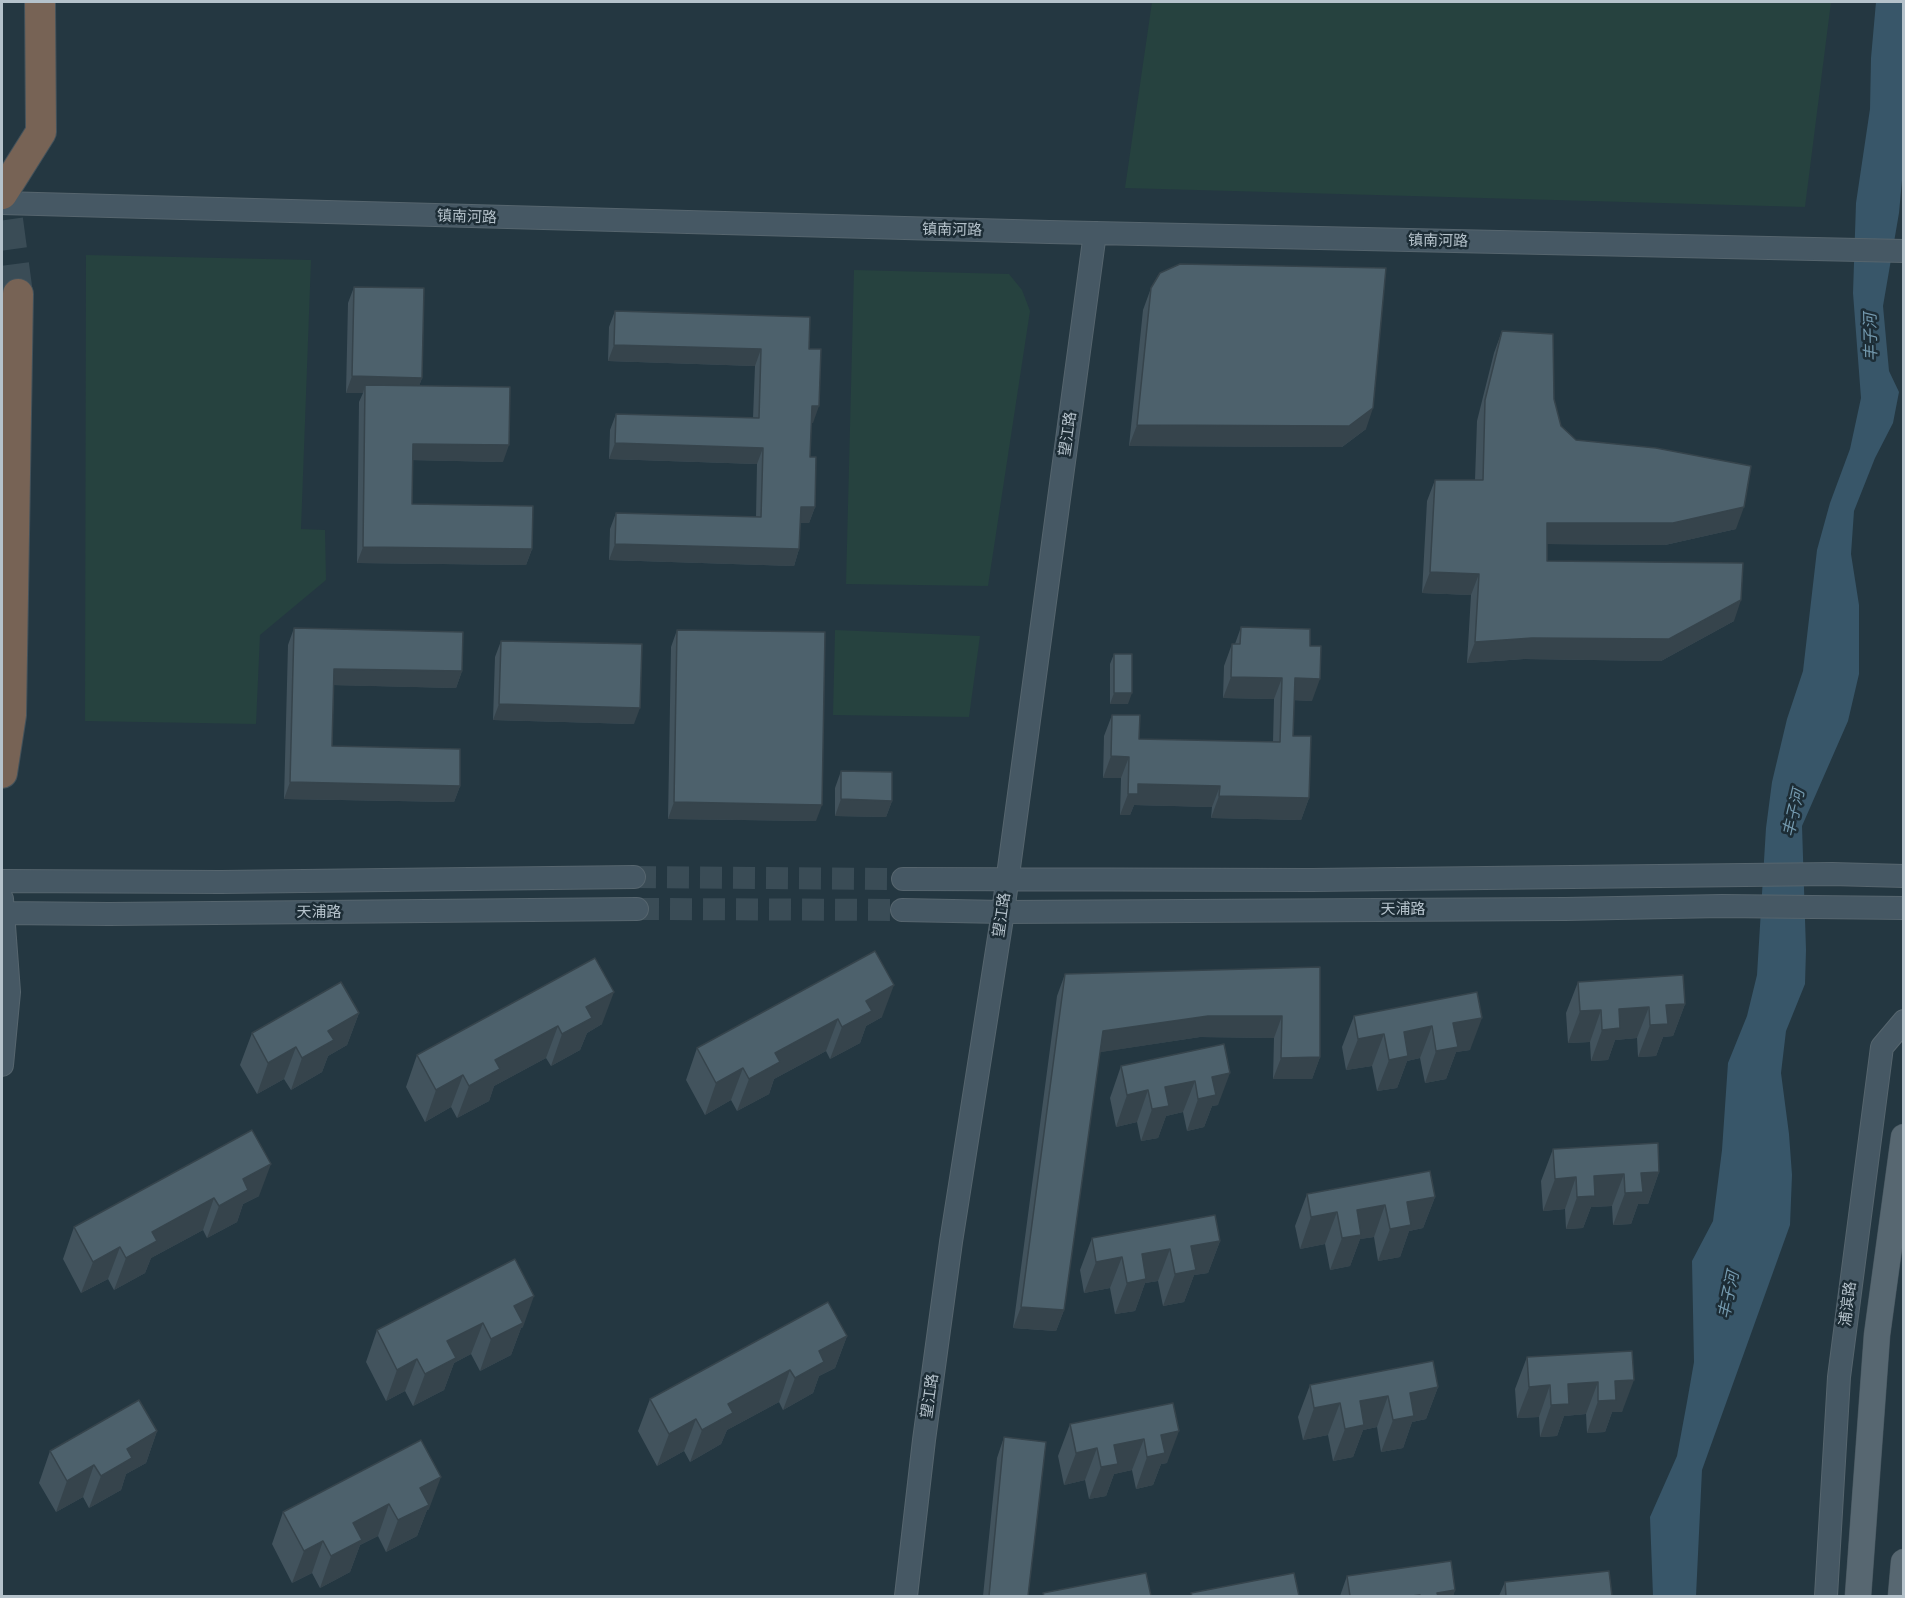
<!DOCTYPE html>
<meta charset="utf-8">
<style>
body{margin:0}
#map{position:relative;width:1905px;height:1598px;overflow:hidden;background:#243741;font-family:Inter,sans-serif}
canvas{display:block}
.frame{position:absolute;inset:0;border:3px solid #b5c2cb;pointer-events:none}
</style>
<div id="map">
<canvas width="1905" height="1598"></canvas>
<div class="frame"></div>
</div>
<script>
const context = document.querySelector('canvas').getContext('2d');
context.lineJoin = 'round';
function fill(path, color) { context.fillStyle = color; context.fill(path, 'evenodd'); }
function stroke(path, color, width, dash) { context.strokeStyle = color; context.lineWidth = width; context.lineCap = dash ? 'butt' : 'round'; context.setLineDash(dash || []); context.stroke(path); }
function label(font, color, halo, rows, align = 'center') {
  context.font = font + ' Inter,"Noto Sans SC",sans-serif'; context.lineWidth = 5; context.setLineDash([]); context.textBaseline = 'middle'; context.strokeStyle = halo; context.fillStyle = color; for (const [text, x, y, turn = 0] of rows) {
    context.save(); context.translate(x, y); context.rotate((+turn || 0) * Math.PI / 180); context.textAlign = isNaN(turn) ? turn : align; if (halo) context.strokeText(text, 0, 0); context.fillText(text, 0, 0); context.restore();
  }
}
fill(new Path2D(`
 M1152,2H1831L1805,207L1125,188Z
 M86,255L311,260L301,529L325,530L326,580L260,635L256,724L85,721Z
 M854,270L1009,274L1022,290L1030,311L988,586L846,584Z
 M835,630L980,636L969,717L833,715Z`), '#26423f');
fill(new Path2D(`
 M1876,2H1903V169L1899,213L1883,306L1889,371L1899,392L1893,423L1875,458L1854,511L1851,554L1859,605V674L1848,721L1802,826L1806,950L1805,984L1786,1031L1781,1073L1789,1134L1792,1175L1790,1225L1702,1470L1696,1596H1653L1650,1517L1677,1456L1687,1402L1694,1362L1692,1261L1713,1221L1722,1150L1728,1063L1747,1016L1757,975L1766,828L1772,782L1787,719L1803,671L1817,550L1830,503L1850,449L1861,398L1853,293L1856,203L1870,109L1871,58Z`), '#385669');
stroke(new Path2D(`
 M634,877L903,879
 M637,909L902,910`), '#3a4c56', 22, [22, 11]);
stroke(new Path2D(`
 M2,175L18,294`), '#3a4c56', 30, [30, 15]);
const secondary = new Path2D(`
 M2,203L1049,232L1904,251
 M903,879L1312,880L1832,874L1904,876
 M2,881L221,882L634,877
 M902,910L1003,912L1565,909L1722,906L1904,908
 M2,913L109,914L637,909
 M2,1065L9,992L2,899
 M906,1596L924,1440L951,1242L1003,912L1095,233
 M1826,1596L1839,1377L1882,1047L1904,1021`);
const primary = new Path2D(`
 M1858,1596L1877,1335L1904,1137
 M1901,1596L1904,1562`);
const highway = new Path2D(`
 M2,194L41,132L40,2
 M2,773L11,715L18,294`);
stroke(secondary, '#56656e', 24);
stroke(primary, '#45545d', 27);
stroke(highway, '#43525b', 32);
stroke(secondary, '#465864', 22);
stroke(primary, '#576771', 26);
stroke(highway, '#776355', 30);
fill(new Path2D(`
 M354,287L422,378L419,386L503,462L412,460V504L532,549L526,565L357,563L359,402L363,393H346L348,303Z
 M1151,288L1366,429L1342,447L1129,446L1143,310Z
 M615,311L809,349L813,423H811L810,457L815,507L809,523H800L799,549L794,566L609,560L610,529L616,513L756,517L757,464L609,459L610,430L616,414L753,418L755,366L608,361L609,327Z
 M1502,331L1554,399L1561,426L1576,440L1736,529L1665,545L1547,544V561L1734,621L1661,661L1524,659L1467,663L1471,595L1422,593L1427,501L1435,480H1475L1477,421L1494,353Z
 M1241,627L1310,646L1312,701L1294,700L1293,736L1309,798L1301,820L1211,818L1212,807L1134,805L1130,815H1120L1121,778H1103L1104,736L1112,715L1139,739L1273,742L1274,699L1223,698L1224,666L1232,644H1235Z
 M294,628L462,671L456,688L334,685L332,746L460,786L454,802L284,799L288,645Z
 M677,630L816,821L668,819L671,647Z
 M501,641L634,724L493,720L495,657Z
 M1114,654L1128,704H1110V664Z
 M841,771L892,801L886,817L835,816V788Z
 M875,951L882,1017L866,1026L860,1043L830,1059L826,1051L774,1079L769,1094L737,1111L731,1100L705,1115L686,1080L697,1048Z
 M595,958L602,1024L587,1033L580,1050L551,1066L546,1058L494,1086L489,1101L457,1118L451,1107L425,1122L406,1087L417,1055Z
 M1320,967V1057L1312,1079H1273L1274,1038L1200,1037L1100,1052L1064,1310L1056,1331L1013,1328L1057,996L1065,974Z
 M1578,982L1685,1004L1673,1036L1663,1037L1656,1056L1638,1057L1637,1038L1615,1040L1608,1060L1591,1061L1590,1042L1568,1043L1566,1013Z
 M1477,992L1470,1050L1456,1052L1446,1079L1425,1083L1420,1058L1407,1061L1397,1088L1377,1091L1372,1066L1346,1070L1342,1047L1354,1016Z
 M359,1013L347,1045L328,1056L322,1072L291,1090L284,1079L257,1094L240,1065L252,1033Z
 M1224,1044L1218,1105L1212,1106L1204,1127L1187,1131L1183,1112L1166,1116L1158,1138L1141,1141L1137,1122L1116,1127L1110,1098L1121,1066Z
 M252,1130L259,1196L243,1204L237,1222L207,1238L203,1230L151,1258L145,1273L114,1290L108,1279L81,1293L63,1259L74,1227Z
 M1553,1149L1659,1172L1648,1204H1638L1631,1224L1613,1225L1612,1206L1591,1207L1583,1228L1566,1229L1565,1209L1543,1211L1541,1181Z
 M1307,1194L1435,1197L1423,1228L1409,1231L1400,1257L1378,1261L1374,1237L1360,1239L1350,1266L1330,1270L1325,1244L1300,1249L1295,1226Z
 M1092,1238L1220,1241L1208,1273L1194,1275L1184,1302L1163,1306L1158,1281L1145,1283L1135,1311L1115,1314L1110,1288L1084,1293L1080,1270Z
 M515,1259L523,1327L521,1328L511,1355L480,1371L471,1354L454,1363L444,1390L413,1406L405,1391L386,1401L366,1362L377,1330Z
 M847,1336L835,1368L819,1376L813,1393L783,1410L779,1402L727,1430L721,1444L690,1462L684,1451L657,1466L638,1431L650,1399Z
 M1632,1351L1622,1412H1612L1605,1432L1587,1433L1586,1414L1564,1416L1557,1436L1540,1437L1539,1417L1517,1418L1515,1389L1527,1357Z
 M1310,1385L1438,1387L1426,1419L1412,1422L1403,1448L1381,1452L1377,1427L1363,1430L1353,1457L1333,1461L1328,1435L1303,1440L1298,1417Z
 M1173,1403L1167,1463L1161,1464L1153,1485L1136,1489L1132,1470L1114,1474L1106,1496L1089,1499L1085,1480L1064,1485L1058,1456L1070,1424Z
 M157,1431L146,1463L126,1474L121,1490L89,1508L83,1497L56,1512L39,1483L50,1451Z
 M1004,1437L1028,1596H983L997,1458Z
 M421,1440L429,1509L427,1510L417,1536L386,1552L378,1536L360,1545L350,1572L320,1588L312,1573L292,1583L272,1544L283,1512Z
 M1347,1576L1455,1590L1453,1596H1340Z
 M1505,1582L1612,1596H1499Z`), '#42535d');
fill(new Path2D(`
 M614,345L761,349L755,366L608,361Z
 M352,376L422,378L416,394L365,385L363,393H346Z
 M812,406H819L813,423L806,422Z
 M1373,408L1366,429L1342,447L1129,446L1137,425Z
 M615,443L763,448L757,464L609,459Z
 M413,444L509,445L503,462L407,460Z
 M801,507H815L809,523H795Z
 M1744,507L1736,529L1665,545L1539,544L1547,523Z
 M615,544L799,549L794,566L609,560Z
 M363,547L532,549L526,565L357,563Z
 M1430,572L1479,574L1471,595L1422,593Z
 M1741,600L1734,621L1661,661L1524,659L1467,663L1475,642Z
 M334,669L462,671L456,688L328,685Z
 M1231,677L1282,678L1274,699L1223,698Z
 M1295,678L1320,679L1312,701L1287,700Z
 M1114,693H1132L1128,704H1110Z
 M499,704L640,708L634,724L493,720Z
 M1111,756L1129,757L1121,778H1103Z
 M290,782L460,786L454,802L284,799Z
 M1138,784L1220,786L1212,807L1134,805L1130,815H1120L1128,794Z
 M1219,796L1309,798L1301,820L1211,818Z
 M841,799L892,801L886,817L835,816Z
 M674,802L822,805L816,821L668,819Z
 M894,985L882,1017L866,1026L860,1043L830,1059L842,1027L866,1001Z
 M614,992L602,1024L587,1033L580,1050L551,1066L562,1034L586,1007Z
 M1685,1004L1673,1036L1663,1037L1656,1056L1638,1057L1650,1025L1666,1005Z
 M1649,1007L1637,1038L1615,1040L1608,1060L1591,1061L1602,1030L1619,1009Z
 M1601,1010L1590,1042L1568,1043L1580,1011Z
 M359,1013L347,1045L328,1056L322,1072L291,1090L302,1058L328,1031Z
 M1208,1016H1282L1274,1038L1200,1037L1095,1053L1103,1031Z
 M1482,1018L1470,1050L1456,1052L1446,1079L1425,1083L1436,1051L1453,1023Z
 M838,1019L826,1051L774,1079L769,1094L737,1111L749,1079L775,1053Z
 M558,1026L546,1058L494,1086L489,1101L457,1118L469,1086L495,1060Z
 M1432,1026L1420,1058L1407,1061L1397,1088L1377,1091L1389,1060L1404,1032Z
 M1384,1034L1372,1066L1346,1070L1358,1039Z
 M296,1047L284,1079L257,1094L268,1063Z
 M1320,1057L1312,1079H1273L1281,1058Z
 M743,1068L731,1100L705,1115L716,1083Z
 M1230,1073L1218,1105L1212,1106L1204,1127L1187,1131L1198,1099L1212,1077Z
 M463,1075L451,1107L425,1122L436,1090Z
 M1195,1081L1183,1112L1166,1116L1158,1138L1141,1141L1152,1109L1165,1087Z
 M1148,1090L1137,1122L1116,1127L1127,1095Z
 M271,1164L259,1196L243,1204L237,1222L207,1238L219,1206L243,1179Z
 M1659,1172L1648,1204H1638L1631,1224L1613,1225L1625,1193L1641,1173Z
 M1624,1174L1612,1206L1591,1207L1583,1228L1566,1229L1577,1197L1594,1176Z
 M1576,1177L1565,1209L1543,1211L1555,1179Z
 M1435,1197L1423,1228L1409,1231L1400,1257L1378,1261L1390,1229L1407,1202Z
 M214,1198L203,1230L151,1258L145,1273L114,1290L126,1258L152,1232Z
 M1385,1205L1374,1237L1360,1239L1350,1266L1330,1270L1342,1238L1357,1210Z
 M1337,1212L1325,1244L1300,1249L1311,1217Z
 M1220,1241L1208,1273L1194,1275L1184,1302L1163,1306L1175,1274L1191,1246Z
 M120,1247L108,1279L81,1293L93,1262Z
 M1170,1249L1158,1281L1145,1283L1135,1311L1115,1314L1127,1283L1142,1254Z
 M1122,1257L1110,1288L1084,1293L1096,1262Z
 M534,1296L523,1327L521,1328L511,1355L480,1371L491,1339L514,1306Z
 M1021,1307L1064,1310L1056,1331L1013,1328Z
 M483,1323L471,1354L454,1363L444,1390L413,1406L425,1374L447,1341Z
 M847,1336L835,1368L819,1376L813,1393L783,1410L795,1378L819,1351Z
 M417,1359L405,1391L386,1401L397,1370Z
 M790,1370L779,1402L727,1430L721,1444L690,1462L702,1430L728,1404Z
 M1634,1380L1622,1412H1612L1605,1432L1587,1433L1598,1401L1615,1381Z
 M1598,1382L1586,1414L1564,1416L1557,1436L1540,1437L1551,1405L1568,1384Z
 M1550,1385L1539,1417L1517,1418L1529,1387Z
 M1438,1387L1426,1419L1412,1422L1403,1448L1381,1452L1393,1420L1410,1393Z
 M1388,1396L1377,1427L1363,1430L1353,1457L1333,1461L1345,1429L1360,1401Z
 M1340,1403L1328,1435L1303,1440L1314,1408Z
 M696,1419L684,1451L657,1466L669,1434Z
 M157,1431L146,1463L126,1474L121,1490L89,1508L101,1476L127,1449Z
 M1179,1431L1167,1463L1161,1464L1153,1485L1136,1489L1147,1457L1161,1435Z
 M1144,1439L1132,1470L1114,1474L1106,1496L1089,1499L1101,1467L1114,1445Z
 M1097,1448L1085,1480L1064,1485L1076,1453Z
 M94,1465L83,1497L56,1512L67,1481Z
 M441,1477L429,1509L427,1510L417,1536L386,1552L398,1520L420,1488Z
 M389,1504L378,1536L360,1545L350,1572L320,1588L331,1556L353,1523Z
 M323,1541L312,1573L292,1583L304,1551Z
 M1455,1590L1453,1596H1436L1437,1593Z`), '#36444c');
const building = new Path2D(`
 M1180,264L1386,268L1373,408L1349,426L1137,425L1151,288L1160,273Z
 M354,287L424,288L422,378L352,376Z
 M615,311L810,317L809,349H821L819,406H812L810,457H816L815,507H801L799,549L615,544L616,513L761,517L763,448L615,443L616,414L759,418L761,349L614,345Z
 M1502,331L1553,334L1554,399L1561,426L1576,440L1656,448L1751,466L1744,507L1673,523H1547V561L1743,563L1741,600L1669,639L1532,638L1475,642L1479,574L1430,572L1435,480H1483L1485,400Z
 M365,385L510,387L509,445L413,444L412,504L533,506L532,549L363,547Z
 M1241,627L1310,629V646H1321L1320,679L1295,678L1293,736H1311L1309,798L1219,796L1220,786L1138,784V794H1128L1129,757L1111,756L1112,715H1140L1139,739L1280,742L1282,678L1231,677L1232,644H1240Z
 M294,628L463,632L462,671L334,669L332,746L460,749V786L290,782Z
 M677,630L825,632L822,805L674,802Z
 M501,641L642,644L640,708L499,704Z
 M1114,654H1132V693H1114Z
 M841,771L892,772V801L841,799Z
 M875,951L894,985L866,1001L872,1011L842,1027L838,1019L775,1053L780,1062L749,1079L743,1068L716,1083L697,1048Z
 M595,958L614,992L586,1007L592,1018L562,1034L558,1026L495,1060L500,1069L469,1086L463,1075L436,1090L417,1055Z
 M1320,967V1057L1281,1058L1282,1016H1208L1103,1031L1064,1310L1021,1307L1065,974Z
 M1683,975L1685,1004L1666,1005L1668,1024L1650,1025L1649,1007L1619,1009L1620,1028L1602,1030L1601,1010L1580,1011L1578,982Z
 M341,982L359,1013L328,1031L334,1040L302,1058L296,1047L268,1063L252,1033Z
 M1477,992L1482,1018L1453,1023L1458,1047L1436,1051L1432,1026L1404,1032L1408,1056L1389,1060L1384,1034L1358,1039L1354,1016Z
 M1224,1044L1230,1073L1212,1077L1216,1095L1198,1099L1195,1081L1165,1087L1169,1106L1152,1109L1148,1090L1127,1095L1121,1066Z
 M252,1130L271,1164L243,1179L248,1190L219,1206L214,1198L152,1232L157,1241L126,1258L120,1247L93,1262L74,1227Z
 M1658,1143L1659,1172L1641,1173L1643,1192L1625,1193L1624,1174L1594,1176L1595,1196L1577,1197L1576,1177L1555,1179L1553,1149Z
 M1430,1171L1435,1197L1407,1202L1411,1225L1390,1229L1385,1205L1357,1210L1361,1235L1342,1238L1337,1212L1311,1217L1307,1194Z
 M1215,1215L1220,1241L1191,1246L1196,1270L1175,1274L1170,1249L1142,1254L1146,1279L1127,1283L1122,1257L1096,1262L1092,1238Z
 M515,1259L534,1296L514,1306L523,1323L491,1339L483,1323L447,1341L456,1358L425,1374L417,1359L397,1370L377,1330Z
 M828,1302L847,1336L819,1351L824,1362L795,1378L790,1370L728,1404L733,1413L702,1430L696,1419L669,1434L650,1399Z
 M1632,1351L1634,1380L1615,1381L1616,1400L1598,1401V1382L1568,1384L1569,1404L1551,1405L1550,1385L1529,1387L1527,1357Z
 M1433,1361L1438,1387L1410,1393L1414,1416L1393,1420L1388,1396L1360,1401L1364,1425L1345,1429L1340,1403L1314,1408L1310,1385Z
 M139,1400L157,1431L127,1449L132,1458L101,1476L94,1465L67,1481L50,1451Z
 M1173,1403L1179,1431L1161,1435L1165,1453L1147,1457L1144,1439L1114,1445L1118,1464L1101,1467L1097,1448L1076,1453L1070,1424Z
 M1004,1437L1046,1442L1028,1596H989Z
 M421,1440L441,1477L420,1488L429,1505L398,1520L389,1504L353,1523L362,1540L331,1556L323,1541L304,1551L283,1512Z
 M1451,1561L1455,1590L1437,1593L1438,1596H1420V1595L1411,1596H1350L1347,1576Z
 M1609,1571L1612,1596H1506L1505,1582Z
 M1146,1573L1151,1596H1044L1043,1593Z
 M1294,1573L1299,1596H1192L1191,1593Z`);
fill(building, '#4d616c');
stroke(building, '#36444c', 1.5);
label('15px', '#b5c2cb', '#1d2d36', [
 ["镇南河路",467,217,2],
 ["镇南河路",952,230,1],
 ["镇南河路",1438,241,1],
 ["望江路",1068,434,-82],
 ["天浦路",1403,909],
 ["天浦路",319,912],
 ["望江路",1002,915,-82],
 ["浦滨路",1848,1304,-83],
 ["望江路",930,1396,-82]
]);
label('italic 16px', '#749aaf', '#1d2d36', [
 ["丰子河",1871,337,-91],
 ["丰子河",1794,813,-77],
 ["丰子河",1729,1295,-78]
]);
</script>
